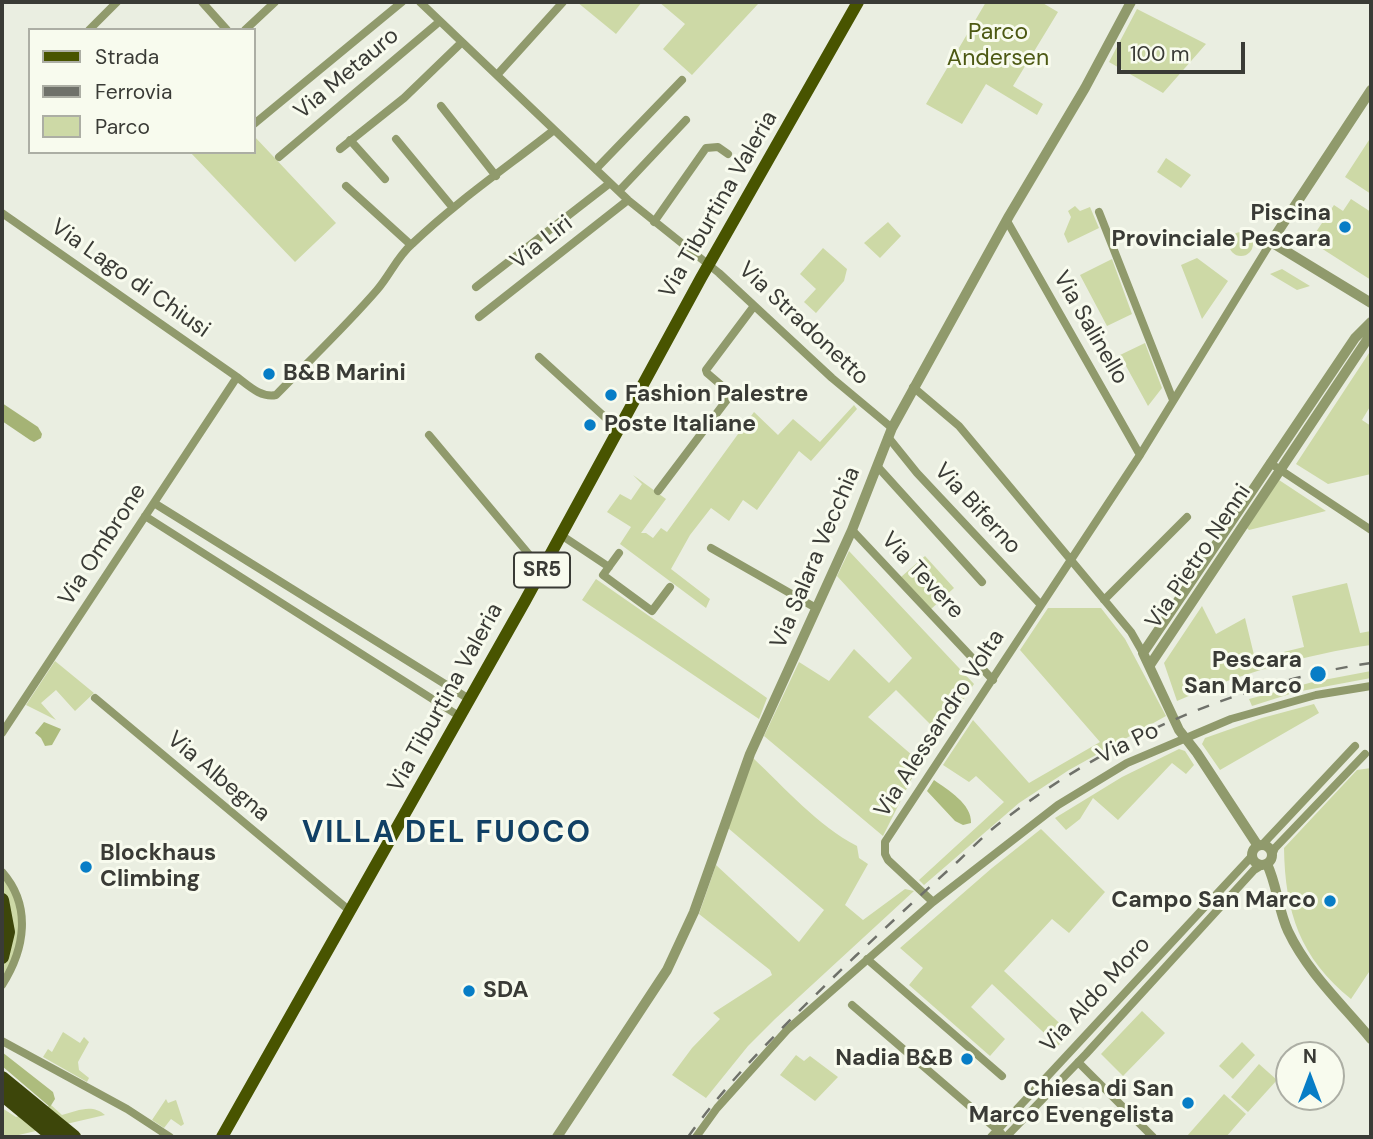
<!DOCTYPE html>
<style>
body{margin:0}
#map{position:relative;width:1373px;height:1139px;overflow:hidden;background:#eaeee1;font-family:"DM Sans",sans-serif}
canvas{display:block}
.frame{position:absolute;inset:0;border:4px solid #3a3b36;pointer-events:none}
.legend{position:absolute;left:28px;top:28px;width:228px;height:126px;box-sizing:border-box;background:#f8fbee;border:2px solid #acaea4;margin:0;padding:9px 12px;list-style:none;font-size:21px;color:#3a3b36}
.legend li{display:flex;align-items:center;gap:14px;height:35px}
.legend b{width:35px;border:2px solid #acaea4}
.north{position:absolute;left:1275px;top:1041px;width:70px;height:70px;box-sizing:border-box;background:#f8fbee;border:2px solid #acaea4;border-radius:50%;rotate:0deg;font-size:19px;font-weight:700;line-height:28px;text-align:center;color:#3a3b36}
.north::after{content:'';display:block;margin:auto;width:24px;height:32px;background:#077dc6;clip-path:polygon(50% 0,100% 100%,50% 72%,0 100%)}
.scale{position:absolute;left:1117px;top:42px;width:128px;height:32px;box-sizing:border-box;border:4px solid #3a3b36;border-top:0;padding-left:9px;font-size:21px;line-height:24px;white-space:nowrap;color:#3a3b36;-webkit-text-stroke:5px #f8fbee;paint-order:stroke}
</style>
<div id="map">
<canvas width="1373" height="1139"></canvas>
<div class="frame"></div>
<ul class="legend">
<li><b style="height:9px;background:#485400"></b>Strada</li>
<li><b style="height:9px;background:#6f716a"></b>Ferrovia</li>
<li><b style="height:19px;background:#cdd9a6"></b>Parco</li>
</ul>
<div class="north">N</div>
<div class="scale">100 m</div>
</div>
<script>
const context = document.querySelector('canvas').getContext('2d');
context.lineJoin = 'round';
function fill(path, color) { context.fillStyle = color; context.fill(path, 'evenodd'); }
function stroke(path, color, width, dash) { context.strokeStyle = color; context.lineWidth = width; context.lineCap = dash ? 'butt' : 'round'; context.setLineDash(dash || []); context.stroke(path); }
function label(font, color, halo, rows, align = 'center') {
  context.font = font + ' "DM Sans",sans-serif'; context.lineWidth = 6; context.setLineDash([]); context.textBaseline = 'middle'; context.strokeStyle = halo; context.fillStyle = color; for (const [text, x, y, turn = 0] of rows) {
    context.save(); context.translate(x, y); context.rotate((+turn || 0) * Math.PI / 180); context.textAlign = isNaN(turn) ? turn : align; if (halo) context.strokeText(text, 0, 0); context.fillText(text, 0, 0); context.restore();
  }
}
fill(new Path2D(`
 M577,2H642L616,34Z
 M659,2H755L758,4L692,75L663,49L685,24Z
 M986,2H1041L1058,12L1013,86L1043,104L1037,115L986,84L962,124L926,104Z
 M1137,9L1206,44L1163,93L1109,62Z
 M254,136L336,223L295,262L190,152H254Z
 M1371,137V194L1345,177Z
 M1166,158L1191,175L1181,188L1157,172Z
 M1351,199L1371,212V280L1310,241L1334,205L1343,211Z
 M1075,206L1080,211L1090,207L1099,228L1068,243L1064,234L1071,217L1068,211Z
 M888,222L901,236L880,258L864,243Z
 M1229 244a12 12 0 1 1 24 0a12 12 0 1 1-24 0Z
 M823,248L847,269L844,281L816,313L804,302L816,289L800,274Z
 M1197,258L1228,281L1202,319L1181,265Z
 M1112,259L1132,314L1107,326L1080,275Z
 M1282,269L1310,286L1297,290L1270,274Z
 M1145,343L1162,388L1148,406L1120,355Z
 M1371,350V405L1362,420L1371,426V474L1328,484L1296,464Z
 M854,405L857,409L811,461L799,451L757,510L743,500L729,521L711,508L690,535L671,569L710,599L706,608L620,544L631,527L607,512L620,494L631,500L642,484L633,475L666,499L641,533H646L653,538L661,528L667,532L754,412L778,435L793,419L820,442Z
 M1279,480L1326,511L1249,530L1247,528Z
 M849,551L974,684L940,734L896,690L868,717L920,762L883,836L764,736L799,662L829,681L854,649L889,683L912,658L837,576Z
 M925,556L954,588L930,610L901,577Z
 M596,579L767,698L759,719L582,600Z
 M1347,583L1360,633L1371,631V645C1307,654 1236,675 1177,701L1164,663L1202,606L1216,634L1245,618L1255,659L1304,647L1292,596Z
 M1048,608H1101L1125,639L1166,716L1069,770L1019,803L924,885L919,880L1004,802L976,776L969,782L943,765L973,720L1029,783L1100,742L1020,650Z
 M55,661L94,693L75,711L56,690L41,703L56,720L26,705Z
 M1371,671V678L1296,692L1252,706L1249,699L1313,682Z
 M1314,704L1319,713L1220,770L1202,744L1205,738L1262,718Z
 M1179,749L1185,751L1194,765L1186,774L1172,763L1118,820L1093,798L1080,819L1066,830L1055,818L1122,777Z
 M753,758C785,788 818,826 857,846L859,858L868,864L845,905L863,920L905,889L914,891L775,1019L748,1046L706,1098L672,1075L692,1048L720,1019L713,1013L772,975L770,970L699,914L716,865L799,942L824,910L728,828Z
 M1371,768V969L1351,999C1300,958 1285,912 1284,848L1357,770Z
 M1041,829L1105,892L1069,933L1052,919L1004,971L1070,1033L1058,1046L992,984L971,1007L1005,1039L990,1056L909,985L923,968L900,948L992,868Z
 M2,875C15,891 25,918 20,939C16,951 9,963 5,975L2,973V966L7,957Z
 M1142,1011L1165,1033L1123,1076L1101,1054Z
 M63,1032L80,1043L84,1037L89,1042L78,1062L79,1070L89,1078L87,1082L43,1057L48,1049L52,1052Z
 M1242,1042L1255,1055L1233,1079L1219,1066Z
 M796,1055L804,1061L810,1056L838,1077L815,1101L780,1075Z
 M1259,1064L1277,1080L1248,1112L1231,1097Z
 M1224,1094L1246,1114L1226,1137L1187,1136Z
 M166,1099L168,1103L176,1100L184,1124L181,1126L171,1119L164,1128L152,1120Z
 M51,1105L62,1115C77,1111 92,1103 105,1115L10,1137H2V1108L16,1117Z`), '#cdd9a6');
fill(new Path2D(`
 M44,722L61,729L52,745L45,746L41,738L35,733Z
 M934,780C948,790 972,804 971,823L963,825L955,821L927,791Z
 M2,1052L53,1092L55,1099L50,1107L2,1066Z`), '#adbc7d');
fill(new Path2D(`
 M2,403L38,427L42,434L41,438L34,442L30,440L2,421Z`), '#a5b375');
stroke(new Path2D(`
 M202,2L227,30
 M420,2L628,200L719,273L832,378L892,428
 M89,30L117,2
 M245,30L275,2
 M497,75L563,2
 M441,106L496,176
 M254,124L402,2
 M396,139L453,208
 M350,140L385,179
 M340,149L404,98L461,43
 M279,157L439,22
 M596,169L682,80
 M346,186L411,245
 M619,191L686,120
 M1099,212L1173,400
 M2,213L237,377C249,386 261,398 276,395C310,360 345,327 377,290C390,275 397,257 412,244C456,202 507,167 554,130
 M1007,221L1140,455
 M654,222L706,148L718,147L728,154
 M476,287L610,183
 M479,317L628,200
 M539,357L619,430
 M913,387L959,426L1131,632L1143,653
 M429,435L542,570
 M888,437L917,473L1041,605
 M1270,463L1371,530
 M877,466L982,582
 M658,491L729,397L728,391L707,373L706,370L754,306
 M154,503L469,699
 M145,516L459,716
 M852,530L993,680
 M561,535L609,567
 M711,548L816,608
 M619,553L603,575L652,611L670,587
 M1104,600L1187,517
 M95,698L350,911
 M2,733L237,377
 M1262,845L1355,746
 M1272,855L1275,848L1365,754
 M2,872C32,906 25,949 2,985
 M933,902L888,860L885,854V842L1140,455L1271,242
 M867,959L1002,1076
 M852,1005L1001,1133
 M2,1041L127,1109L170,1137
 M1078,1062L1153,1137
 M696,1137L717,1108L787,1030L933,902L1058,805L1127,763L1231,719L1316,695L1371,686
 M991,1137L1252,856
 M1006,1137L1086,1054L1254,870L1262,865`), '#909a6c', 8);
stroke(new Path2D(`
 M1371,90L1271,242L1371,303
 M1150,665L1371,334
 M1252 855a10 10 0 1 1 20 0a10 10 0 1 1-20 0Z
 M1258,846L1197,753L1179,730L1143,653L1355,338L1371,322
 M1267,864C1277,885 1278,909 1288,931C1308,973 1342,1004 1371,1039
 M557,1137L667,970L694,912L750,754L852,530L892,428L1009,216L1085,88L1131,2`), '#909a6c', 10);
stroke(new Path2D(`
 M222,1137L525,601L701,278L858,2`), '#485400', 12);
stroke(new Path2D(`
 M2,900L8,932L2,957
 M2,1078L74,1137
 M2,1094L54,1137`), '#3d460a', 14);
stroke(new Path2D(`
 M688,1137C733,1074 790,1020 845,966C881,932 917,898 954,865C969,851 984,835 1001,822C1109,739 1237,683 1371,663`), '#6f716a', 2.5, [12, 12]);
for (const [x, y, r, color] of [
 [1345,227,7,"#077dc6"],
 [269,374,7,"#077dc6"],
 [611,395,7,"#077dc6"],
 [590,425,7,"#077dc6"],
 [1318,674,9,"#077dc6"],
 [86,867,7,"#077dc6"],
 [1330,901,7,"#077dc6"],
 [469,991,7,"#077dc6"],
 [967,1059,7,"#077dc6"],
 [1188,1103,7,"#077dc6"]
]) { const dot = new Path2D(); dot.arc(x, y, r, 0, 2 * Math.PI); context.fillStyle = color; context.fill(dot); stroke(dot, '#f8fbee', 2.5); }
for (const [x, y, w] of [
 [542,570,56]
]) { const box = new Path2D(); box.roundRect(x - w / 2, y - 17.5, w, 35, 5); context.fillStyle = '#f8fbee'; context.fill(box); stroke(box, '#3a3b36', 2); }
label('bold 21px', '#3a3b36', null, [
 ["SR5",542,570]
]);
label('23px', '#4d5913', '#f8fbee', [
 ["Parco",998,33],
 ["Andersen",998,59]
]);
label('23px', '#3a3b36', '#f8fbee', [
 ["Via Metauro",347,74,-40],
 ["Via Tiburtina Valeria",719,205,-60],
 ["Via Liri",542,243,-38],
 ["Via Lago di Chiusi",130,279,35],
 ["Via Stradonetto",803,324,43],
 ["Via Salinello",1090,328,60],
 ["Via Biferno",977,509,47],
 ["Via Ombrone",103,545,-57],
 ["Via Pietro Nenni",1199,557,-56],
 ["Via Salara Vecchia",816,558,-67],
 ["Via Tevere",922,576,47],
 ["Via Tiburtina Valeria",446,698,-61],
 ["Via Alessandro Volta",940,724,-57],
 ["Via Po",1128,744,-26],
 ["Via Albegna",218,777,40],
 ["Via Aldo Moro",1096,995,-47]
]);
label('bold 23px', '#3a3b36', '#f8fbee', [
 ["Piscina",1331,214],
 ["Provinciale Pescara",1331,240],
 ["B&B Marini",283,374,"left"],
 ["Fashion Palestre",625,395,"left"],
 ["Poste Italiane",604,425,"left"],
 ["Pescara",1302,661],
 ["San Marco",1302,687],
 ["Blockhaus",100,854,"left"],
 ["Climbing",100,880,"left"],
 ["Campo San Marco",1316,901],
 ["SDA",483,991,"left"],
 ["Nadia B&B",953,1059],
 ["Chiesa di San",1174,1090],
 ["Marco Evengelista",1174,1116]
], 'right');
context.letterSpacing = '2px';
label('bold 30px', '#114065', '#f8fbee', [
 ["VILLA DEL FUOCO",447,834]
]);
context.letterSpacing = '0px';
</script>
